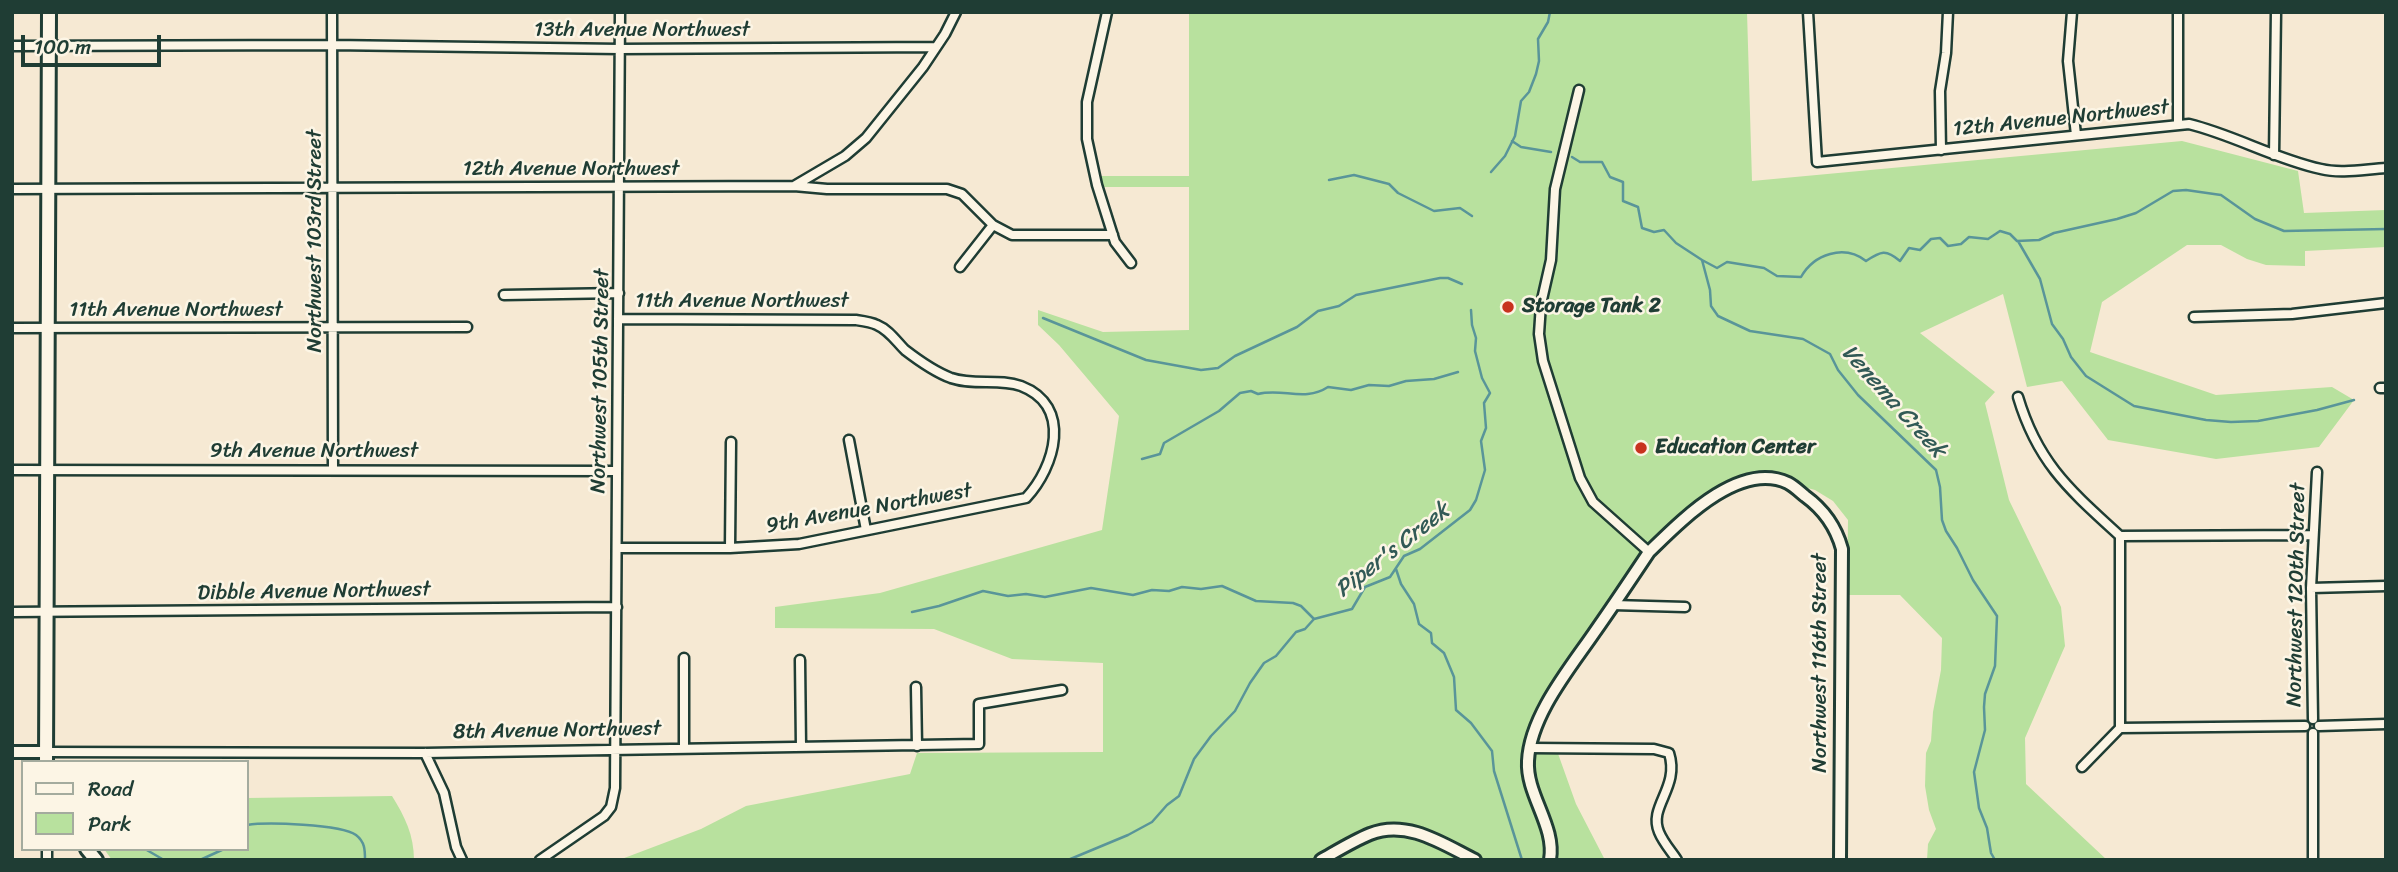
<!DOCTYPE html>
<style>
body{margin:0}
#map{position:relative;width:2398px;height:872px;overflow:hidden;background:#f6e9d3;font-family:Sriracha,sans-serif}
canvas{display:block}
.frame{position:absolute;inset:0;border:14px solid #1f3d34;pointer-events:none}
.legend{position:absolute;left:21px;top:760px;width:228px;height:91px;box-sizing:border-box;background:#fcf5e5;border:2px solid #a4ab9e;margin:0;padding:9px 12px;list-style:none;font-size:21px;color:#1f3d34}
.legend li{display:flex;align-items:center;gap:14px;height:35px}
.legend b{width:35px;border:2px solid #a4ab9e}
.scale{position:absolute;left:21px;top:35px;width:140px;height:32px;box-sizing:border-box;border:4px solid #1f3d34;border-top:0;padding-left:9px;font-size:21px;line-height:24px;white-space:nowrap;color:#1f3d34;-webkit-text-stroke:5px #fcf5e5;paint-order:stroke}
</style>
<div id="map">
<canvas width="2398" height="872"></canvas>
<div class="frame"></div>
<ul class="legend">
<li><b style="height:9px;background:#fcf5e5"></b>Road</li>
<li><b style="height:19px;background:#b8e19e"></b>Park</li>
</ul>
<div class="scale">100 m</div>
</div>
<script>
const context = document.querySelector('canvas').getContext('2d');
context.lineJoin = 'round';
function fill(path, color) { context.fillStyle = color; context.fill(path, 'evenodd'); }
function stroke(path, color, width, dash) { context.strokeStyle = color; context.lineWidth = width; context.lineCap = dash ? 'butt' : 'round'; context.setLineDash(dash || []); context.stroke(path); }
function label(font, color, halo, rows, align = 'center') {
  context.font = font + ' Sriracha,sans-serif'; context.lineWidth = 5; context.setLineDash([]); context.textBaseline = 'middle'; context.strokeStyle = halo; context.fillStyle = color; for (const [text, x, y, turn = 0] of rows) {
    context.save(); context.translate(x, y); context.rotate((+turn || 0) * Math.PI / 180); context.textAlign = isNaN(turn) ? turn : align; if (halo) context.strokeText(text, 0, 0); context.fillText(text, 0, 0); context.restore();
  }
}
fill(new Path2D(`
 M1189,12H1747L1752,181L2182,141L2298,171L2304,213L2386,210V247L2305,251V266L2266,265L2247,259L2221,245H2187L2102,302L2090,352L2216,395L2332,387L2354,400L2319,447L2216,459L2108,440L2062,381L2027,387L2003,294L1920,333L1995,392L1985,403L2009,500L2061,607L2065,646L2025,738L2026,784L2107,860H1927L1928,844L1936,829L1929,810L1925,786L1926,753L1931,741L1933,712L1941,670L1942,638L1900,595H1847L1848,520L1833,501L1815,490L1777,480H1747L1668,534L1557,687L1530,748H1556L1576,804L1605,860H619L701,829L746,806L910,774L917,753L1103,752V663L1012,659L934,629L775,628V607L880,593L1102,530L1119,416L1059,345L1038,325V310L1103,332L1189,330V187H1103L1099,176H1189Z
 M392,796C405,817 414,835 414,860H112L104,849H247V798Z`), '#b8e19e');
stroke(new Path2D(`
 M1512,141L1521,147L1551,152
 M1572,157L1580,162H1602L1610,177L1623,182V201L1638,207L1642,228L1654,232L1664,230L1676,243L1702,260L1710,290L1711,306L1718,316L1750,331L1803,339L1830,354L1838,370L1858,395L1936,470L1940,487L1942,520L1946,531L1957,548L1973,580L1997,616L1995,666L1985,694L1984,707L1985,730L1974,772L1979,808L1987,828L1991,853L1995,860
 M1491,172L1505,156L1515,136L1521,101L1529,92L1536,74L1539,61L1538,39L1548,22L1550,12
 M1329,180L1354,175L1389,184L1398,193L1434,211L1460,208L1472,216
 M2018,241L2040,279L2052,324L2063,339L2071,357L2086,376L2134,406L2206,420L2231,422L2258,421L2317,410L2354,400
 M1702,260L1717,268L1727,262L1764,268L1777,276L1801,277C1814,254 1844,244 1866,261C1881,251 1886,249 1900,261L1909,248L1920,250L1931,239L1940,238L1948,246L1961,244L1969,237L1988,239L2000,231L2010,234L2017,241L2039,240L2054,233L2117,219L2136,213L2173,191L2186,190L2221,195L2255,219L2284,231L2386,229
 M1043,318L1146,360L1201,370L1218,368L1235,356L1297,327L1318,311L1339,306L1356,295L1440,278H1448L1462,284
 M1142,459L1160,454L1164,443L1219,411L1240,393L1251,391L1258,394C1283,388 1305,402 1328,387L1351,390L1369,385L1389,386L1406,381L1434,379L1458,372
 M1396,569L1401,584L1414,604L1419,624L1431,633L1432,643L1444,653L1454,677L1456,710L1471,723L1492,751L1494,771L1522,860
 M912,612L939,606L983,591L1008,596L1026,594L1045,597L1091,588L1133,595L1152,590L1169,591L1182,587L1201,589L1222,586L1256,601L1293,603L1301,606L1314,619
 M247,825C266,822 341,824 356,835C365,842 365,850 365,860
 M145,849L164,860
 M200,860L224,849
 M1068,860L1128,835L1152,822L1167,805L1179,796L1194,759L1211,736L1235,711L1250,683L1264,663L1276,656L1296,632L1305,629L1314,619L1352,609L1365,587L1390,577L1404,556L1420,549L1470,510L1476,500L1485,470L1481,441L1486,428L1484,403L1490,393L1482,378L1475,351L1476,338L1472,325L1471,310`), '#599599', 2.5);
const minor = new Path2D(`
 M332,12L333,470
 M1107,12L1087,102V139L1097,185L1115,242L1131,263
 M1808,12L1817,162L2189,124C2234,135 2275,159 2321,169C2341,174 2366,169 2386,168
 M2072,12L2068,61L2076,135
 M12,46L332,45L620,49L936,47
 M1579,90L1555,189L1551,260L1541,304L1539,334L1543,361L1580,478L1593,502L1649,552
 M2178,124V12
 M1941,150L1940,91L1946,53L1948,12
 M2274,155L2276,12
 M794,186L845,156L866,138L923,67L945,34L956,12
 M12,189L794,186L827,189H947L962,194L993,225L1012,235H1113
 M960,267L993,225
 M504,295L619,293
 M2194,317L2292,314L2386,303
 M12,328L467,327
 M2380,388H2386
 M2018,397C2038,464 2071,491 2120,536L2312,535
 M849,440L866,530
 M12,470L617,471
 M2120,536V728
 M618,548H730L799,544L1026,498C1055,467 1073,406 1021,386C999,378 974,386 951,378C935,372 918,360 905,350C896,341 889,330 877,325C871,322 863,321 856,320L619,319
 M730,548L731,442
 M2311,588L2386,586
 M1613,605L1685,607
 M12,612L617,607
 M800,660L801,747
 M916,687L917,746
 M2313,719L2311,588L2317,472
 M2319,726L2386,724
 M1530,748L1654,749L1669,753C1680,788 1648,806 1659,832C1663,842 1671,851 1677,860
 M684,749V658
 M46,752L425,753L979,744V704L1062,690
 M425,753L444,793L456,847L462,860
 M2082,767L2120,728L2305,726
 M47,860V849
 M540,860L604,816L611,807L615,788L620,12
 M2313,860V733`);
const tertiary = new Path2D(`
 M12,752H46
 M1321,860C1337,851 1353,841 1370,834C1407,819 1443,844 1475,860
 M1550,860C1556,826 1526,795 1528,761C1530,716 1570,668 1594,633C1613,606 1631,579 1649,552C1680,522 1739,460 1788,483C1794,486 1800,492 1805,496C1823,509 1836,527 1842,549L1840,860`);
const secondary = new Path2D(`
 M46,762L49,12
 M87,849L96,860`);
stroke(minor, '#1f3d34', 13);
stroke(tertiary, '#1f3d34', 16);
stroke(secondary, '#1f3d34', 18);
stroke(minor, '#fcf5e5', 8);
stroke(tertiary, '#fcf5e5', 10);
stroke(secondary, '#fcf5e5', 12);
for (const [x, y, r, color] of [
 [1508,307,7,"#c8321e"],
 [1641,448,7,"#c8321e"]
]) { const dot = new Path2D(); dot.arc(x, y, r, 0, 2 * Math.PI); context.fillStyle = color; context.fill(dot); stroke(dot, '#fcf5e5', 2.5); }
label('21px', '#1f3d34', '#fcf5e5', [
 ["13th Avenue Northwest",642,31],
 ["12th Avenue Northwest",2061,119,-6],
 ["12th Avenue Northwest",571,170],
 ["Northwest 103rd Street",316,241,-90],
 ["11th Avenue Northwest",742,302],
 ["11th Avenue Northwest",176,311],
 ["Northwest 105th Street",601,381,-89],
 ["9th Avenue Northwest",314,452],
 ["9th Avenue Northwest",869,509,-10],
 ["Dibble Avenue Northwest",314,592,-1],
 ["Northwest 120th Street",2297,595,-89],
 ["Northwest 116th Street",1821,663,-90],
 ["8th Avenue Northwest",557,731,-1]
]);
label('bold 21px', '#1f3d34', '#fcf5e5', [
 ["Storage Tank 2",1522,307],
 ["Education Center",1655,448]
], 'left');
label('italic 23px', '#325a56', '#fcf5e5', [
 ["Venema Creek",1893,402,48],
 ["Piper's Creek",1393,551,-38]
]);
</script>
